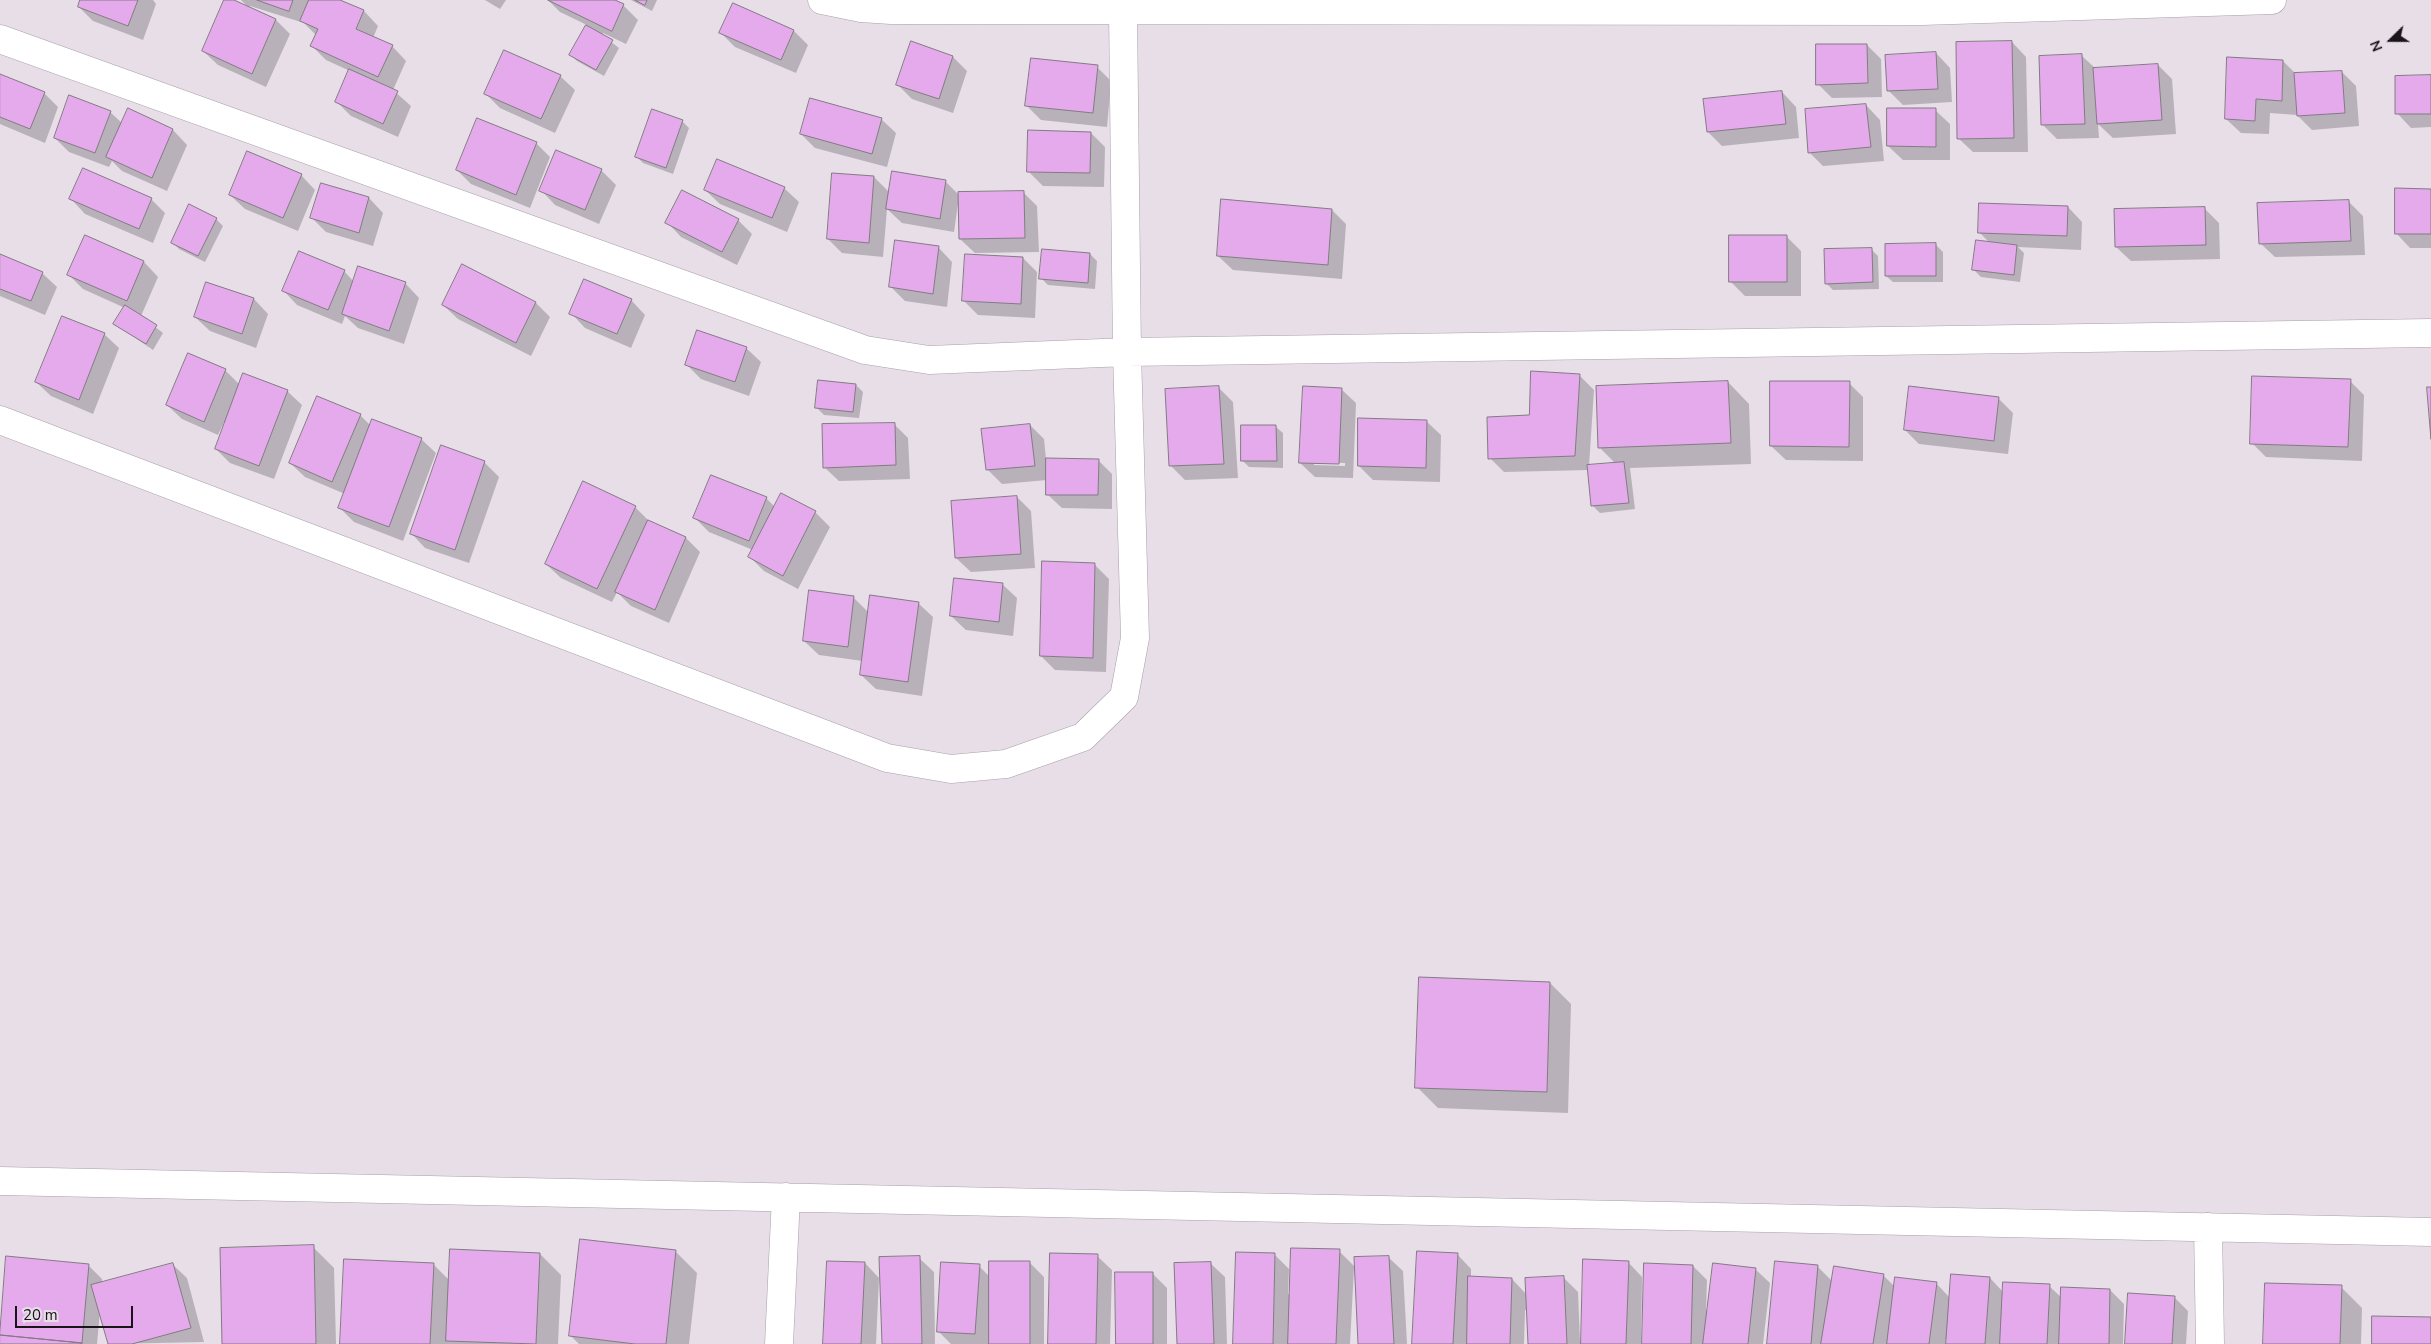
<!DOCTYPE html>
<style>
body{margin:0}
#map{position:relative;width:2431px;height:1344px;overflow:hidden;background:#e7dee8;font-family:"Nunito Sans",sans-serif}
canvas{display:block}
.north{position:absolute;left:2366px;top:15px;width:50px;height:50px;-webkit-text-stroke:4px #e7dee8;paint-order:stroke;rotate:248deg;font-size:14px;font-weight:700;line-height:20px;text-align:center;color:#181418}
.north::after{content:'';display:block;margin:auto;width:18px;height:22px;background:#181418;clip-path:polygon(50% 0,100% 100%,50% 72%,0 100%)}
.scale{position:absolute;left:15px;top:1306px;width:118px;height:22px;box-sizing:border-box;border:2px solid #181418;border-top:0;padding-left:6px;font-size:15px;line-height:18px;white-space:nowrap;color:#181418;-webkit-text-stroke:4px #e7dee8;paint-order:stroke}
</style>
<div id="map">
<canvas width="2431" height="1344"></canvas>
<div class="north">N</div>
<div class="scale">20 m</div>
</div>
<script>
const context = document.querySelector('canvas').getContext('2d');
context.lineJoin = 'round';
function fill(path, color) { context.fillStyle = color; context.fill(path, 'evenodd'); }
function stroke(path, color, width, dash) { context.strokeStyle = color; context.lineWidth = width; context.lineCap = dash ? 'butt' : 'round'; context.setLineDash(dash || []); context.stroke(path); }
fill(new Path2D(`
 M82,0H153L156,4L143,40L93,21L79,7Z
 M226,0H231L249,8L241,0H337L364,11L378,26L373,38L392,46L406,61L393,90L411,106L398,137L351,116L336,101L350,71L326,60L312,46L317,36L304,23L250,6L249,8L276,20L290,34L266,87L218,65L203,51Z
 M485,0H506L500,9Z
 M548,0H612L623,5L638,20L626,44L603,33L602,35L619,48L604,76L577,61L571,55L587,25L560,12Z
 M631,0H657L652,11Z
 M794,31L808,45L796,73L735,47L721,33Z
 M2012,42L2026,57L2028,152H1973L1958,138Z
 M1867,45L1881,59L1882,97L1832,98L1818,84Z
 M1936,53L1950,68L1952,102L1903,105L1888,90Z
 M2082,56L2096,69L2158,65L2172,79L2176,134L2113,138L2098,124L2099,138L2057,139L2043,125Z
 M953,57L967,71L953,113L912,99L898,85Z
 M2283,61L2296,74L2342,72L2356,86L2359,126L2312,130L2297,115L2270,113L2269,134L2241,133L2226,119Z
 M1097,67L1111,81L1107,127L1041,120L1027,106Z
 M0,75L44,93L58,107L45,143L0,124Z
 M560,76L575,90L555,133L500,108L486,94Z
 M2431,77V127L2411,128L2397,113Z
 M1782,92L1796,107L1799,138L1722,146L1708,132Z
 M1866,105L1880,120L1884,161L1823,166L1809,152Z
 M129,110L173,130L187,145L167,191L122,171L112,161L109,167L69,152L55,138L110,112L123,124Z
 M1935,110L1950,124V160H1903L1888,146Z
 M881,119L896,133L887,167L815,148L801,134Z
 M682,121L689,128L673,174L643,163L636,156Z
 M1091,133L1105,147L1104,187L1043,186L1028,171Z
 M536,143L550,157L530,208L471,184L457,170Z
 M601,170L616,185L599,224L555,205L541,190Z
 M301,175L315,190L298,231L245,209L230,195Z
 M874,177L890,193L945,181L958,194L1023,192L1037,206L1039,252L975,253L960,239L958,204L954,232L902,223L887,209L883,257L842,253L828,239Z
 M321,184L369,198L383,213L373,246L326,232L312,218Z
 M784,188L799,202L787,232L720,204L705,190Z
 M2431,190V248H2410L2396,233Z
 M71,199H151L165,213L153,243L85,214Z
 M2349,202L2363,216L2365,255L2275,257L2260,243Z
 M2068,207L2082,222L2081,250L2018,247L2024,253L2020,282L1981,277L1974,270L1990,243L1979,232Z
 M2204,208L2219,223L2220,259L2131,261L2116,247Z
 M1332,210L1346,224L1342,279L1233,270L1218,256Z
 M216,219L223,226L205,262L179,249L172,242Z
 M738,220L752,234L737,265L681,237L667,222Z
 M1786,236L1801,251V296H1745L1730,281Z
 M86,237L144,262L158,277L141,316L163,333L153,350L115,324L125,308L83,289L69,275Z
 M1936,245L1943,252V282H1893L1886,276Z
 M938,247L952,262L947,307L905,301L891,287Z
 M1871,249L1878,256L1879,289L1833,290L1826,283Z
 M1090,254L1097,261L1095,289L1048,285L1041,278Z
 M0,256L42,273L57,287L45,315L0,296Z
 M1023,258L1037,272L1035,318L978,315L964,301Z
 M344,271L354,282L405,283L419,298L404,344L358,328L345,316L342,324L297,305L283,290Z
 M207,283L254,299L268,314L256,348L210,331L195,317Z
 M631,300L645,315L631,348L585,328L571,313Z
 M536,303L550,317L531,356L458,319L443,305Z
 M104,334L119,348L93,414L51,396L36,382Z
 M746,348L761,362L749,396L701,379L686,364Z
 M225,370L240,385L287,391L302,405L274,479L230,463L216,449L226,422H224L218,435L182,419L167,405Z
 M1580,376L1594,390L1589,466L1616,464L1599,447L1728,382L1749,404L1751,464L1630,468L1635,509L1600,513L1593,506L1589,470L1504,472L1490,458Z
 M2350,381L2364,395L2362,461L2266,457L2252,443Z
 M1849,383L1863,397V461L1786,460L1771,446Z
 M856,385L863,392L859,418L824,415L817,408Z
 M1219,388L1233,402L1238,478L1185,480L1171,466Z
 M1341,389L1356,403L1353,478L1315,477L1300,463ZM1314,462L1345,463V466L1314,465Z
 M1998,398L2013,413L2008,454L1919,444L1905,430Z
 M360,415L371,426L421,439L436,453L403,541L354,522L340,508L345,494L305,477L290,463Z
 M1426,421L1441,435L1440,482L1373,480L1359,466Z
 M894,424L908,438L910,479L839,481L824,467Z
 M1030,425L1044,439L1046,459L1098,460L1112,474V509L1062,508L1047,494V480L1002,484L988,470Z
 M1276,427L1283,433V468L1249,467L1242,460Z
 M441,447L485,463L499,477L469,563L425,548L411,533Z
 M782,495L815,512L830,527L798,589L764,571L750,557L753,550L709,532L695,518L766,498L775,507Z
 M1017,497L1031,511L1035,568L971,572L956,558Z
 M635,507L650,522L686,538L700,552L669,623L631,606L617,592L612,602L561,578L546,564Z
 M1094,564L1109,579L1106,672L1055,670L1041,656Z
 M1002,584L1017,598L1013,636L966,630L951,616Z
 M853,597L869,613L918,603L933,617L922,696L876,689L861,675L863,661L819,655L804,641Z
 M1550,983L1571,1004L1568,1113L1438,1108L1417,1087Z
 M581,1240L676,1252L697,1273L689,1344H579L570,1335Z
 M313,1247L334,1268L336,1344H223Z
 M1339,1251L1355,1267L1388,1257L1403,1271L1407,1344H1359L1355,1268H1354L1350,1344H1235L1275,1255L1289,1269L1288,1294L1291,1295Z
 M540,1254L561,1275L558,1344H341L433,1264L450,1281Z
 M1457,1254L1471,1269V1278L1512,1279L1527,1295L1564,1278L1578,1292L1580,1341H1582L1628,1262L1642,1277L1641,1344H1529L1528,1310H1525L1524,1344H1413Z
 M1097,1256L1112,1270L1110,1344H1049Z
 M7,1257L88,1265L102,1279V1283L172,1264L187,1278L204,1342L109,1344L100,1311L97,1344H0Z
 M919,1258L934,1272L935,1344H883Z
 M1776,1262L1818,1267L1832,1281L1883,1275L1895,1287L1936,1283L1950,1298L1990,1278L2004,1293L2049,1286L2062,1298L2110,1290L2124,1304L2123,1344H1947L1948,1339H1946L1945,1344H1768Z
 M865,1263L879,1278L876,1344H825Z
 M1030,1263L1044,1277V1344H951L938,1331L979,1266L990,1277Z
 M1210,1263L1225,1277L1227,1344H1179Z
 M1693,1266L1707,1280L1706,1311L1755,1269L1770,1283L1763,1344H1643Z
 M1153,1274L1167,1288V1344H1117Z
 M2341,1287L2362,1308L2361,1344H2264Z
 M2174,1297L2188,1311L2186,1344H2126Z`), '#0003');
const building = new Path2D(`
 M80,0H138L128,26L78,7Z
 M224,0H234L276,19L252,74L202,51Z
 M257,0H293L289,11Z
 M309,0H340L364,10L356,29L393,45L378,77L310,46L318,29L300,21Z
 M548,0H615L624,4L612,31Z
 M635,0H647L645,5Z
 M733,3L794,30L781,60L719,33Z
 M586,25L613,40L596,70L569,55Z
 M911,41L953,56L939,99L896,85Z
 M2012,41L2014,138L1957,139L1956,42Z
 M1816,44H1867L1868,83L1816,85Z
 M504,50L561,75L541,119L484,94Z
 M1936,52L1938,89L1887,91L1885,55Z
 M2082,54L2085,124L2041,125L2039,56Z
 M2227,57L2283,60L2282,101L2256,99L2255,121L2225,119Z
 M1031,58L1098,65L1093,113L1025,106Z
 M2158,64L2162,120L2097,124L2093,68Z
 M349,69L398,91L383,124L335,102Z
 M2342,71L2345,113L2297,116L2294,73Z
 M0,74L45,92L30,129L0,117Z
 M2431,75V114H2395V76Z
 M1782,91L1786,124L1707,132L1703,99Z
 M69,95L111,111L95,153L54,138Z
 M810,98L882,118L872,154L800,134Z
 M1866,104L1871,147L1808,153L1805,109Z
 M128,108L173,129L152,178L106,157Z
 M1887,108H1936V147L1887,146Z
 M652,109L683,120L666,168L635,157Z
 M477,118L537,142L516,195L456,170Z
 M1028,130L1091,132L1090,173L1027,172Z
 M556,150L602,169L585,210L539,191Z
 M247,151L302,174L283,218L229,195Z
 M717,159L785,187L772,218L704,190Z
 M83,168L152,198L139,229L69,199Z
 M892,171L946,180L940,219L886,209Z
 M832,173L874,176L869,243L827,239Z
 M321,183L369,197L359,233L310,218Z
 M2395,188L2431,189V234H2395Z
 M682,190L739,219L722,252L665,223Z
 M1024,191L1025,238L959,239L958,192Z
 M1221,199L1332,209L1328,265L1217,256Z
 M2349,200L2351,241L2259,244L2257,203Z
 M1979,203L2068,206L2067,236L1978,233Z
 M189,204L217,218L198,256L171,243Z
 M2205,207L2206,245L2115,247L2114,209Z
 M85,235L144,261L127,301L67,275Z
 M1729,235H1787V282H1729Z
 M895,240L939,246L933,294L889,287Z
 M1976,240L2017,245L2014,275L1972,270Z
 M1936,243V276H1885V244Z
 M1872,248L1873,282L1825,284L1824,249Z
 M1042,249L1090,253L1088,283L1039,279Z
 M299,251L345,270L328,310L282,291Z
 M0,254L43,272L31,301L0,289Z
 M965,254L1023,257L1021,304L962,301Z
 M462,264L536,302L516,343L442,305Z
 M358,266L406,282L389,331L342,314Z
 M584,279L632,299L617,334L569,314Z
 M206,282L254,298L242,334L194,317Z
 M125,305L157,325L146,344L113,324Z
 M62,316L105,333L79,400L35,382Z
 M697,330L747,347L735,382L685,365Z
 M188,353L226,369L204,422L166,405Z
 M1531,371L1580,374L1575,456L1488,459L1487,417L1529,415Z
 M243,373L288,390L259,466L215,449Z
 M2252,376L2351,379L2348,447L2250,444Z
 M818,380L856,384L853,412L815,408Z
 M1728,381L1731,443L1598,448L1596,386Z
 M1770,381H1850L1849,447L1770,446Z
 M1219,386L1224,464L1169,466L1165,389Z
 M1303,386L1342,388L1339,464L1299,463Z
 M1909,386L1999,397L1994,441L1904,430Z
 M2427,387H2431V439Z
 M317,396L361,414L332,482L289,463Z
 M1358,418L1427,420L1426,468L1358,466Z
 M372,419L422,438L389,527L338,508Z
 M895,423L896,465L823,468L822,424Z
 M1030,424L1035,466L986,470L981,429Z
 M1241,425H1276L1277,461H1241Z
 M441,445L485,461L455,550L410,534Z
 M1046,458L1099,459L1098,495H1046Z
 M1624,462L1629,503L1591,506L1587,465Z
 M711,475L767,497L749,541L693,518Z
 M583,481L636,506L597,589L545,564Z
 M781,493L816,511L783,576L748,557Z
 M1017,496L1021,554L955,558L951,501Z
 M648,520L686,537L655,610L615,592Z
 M1042,561L1095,563L1093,658L1040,656Z
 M954,578L1003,583L999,622L950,616Z
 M809,590L854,596L848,647L803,641Z
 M870,595L919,602L908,682L860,675Z
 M1419,977L1550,982L1547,1092L1415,1088Z
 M580,1239L676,1250L666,1344H635L569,1336Z
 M314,1245L316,1344H222L220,1248Z
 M1291,1248L1340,1249L1336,1344H1288Z
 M450,1249L540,1253L536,1344L446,1341Z
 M1417,1251L1458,1253L1453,1344H1412Z
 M1236,1252L1275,1253L1273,1344H1233Z
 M1050,1253L1098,1254L1096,1344H1048Z
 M6,1256L89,1264L82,1343L0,1335Z
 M920,1256L922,1344H882L879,1257Z
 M1389,1256L1394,1344H1358L1354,1257Z
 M344,1259L434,1263L430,1344H340Z
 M1583,1259L1629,1261L1626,1344H1581Z
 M827,1261L865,1262L861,1344H823Z
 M989,1261H1030V1344H989Z
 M1775,1261L1818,1265L1811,1344H1767Z
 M941,1262L980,1264L975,1334L937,1332Z
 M1211,1262L1214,1344H1177L1174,1263Z
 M173,1263L191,1328L132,1344H108L91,1285Z
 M1644,1263L1693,1265L1691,1344H1642Z
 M1713,1263L1756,1268L1748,1344H1703Z
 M1834,1266L1884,1274L1873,1344H1821Z
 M1115,1272H1153V1344H1116Z
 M1951,1274L1990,1277L1985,1344H1946Z
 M1468,1276L1512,1278L1510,1344H1467Z
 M1564,1276L1567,1344H1528L1525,1278Z
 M1895,1277L1937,1282L1929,1344H1887Z
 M2003,1282L2050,1284L2047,1344H2000Z
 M2265,1283L2342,1285L2340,1344H2263Z
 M2061,1287L2110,1289L2109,1344H2059Z
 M2128,1293L2175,1296L2172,1344H2125Z
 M2372,1316L2431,1317V1344H2372Z
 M0,1335L82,1343V1344H0Z`);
fill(building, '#e4aaeb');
stroke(building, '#837a84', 1);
const minor = new Path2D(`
 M822,0L861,8L891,10L1922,11L2272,0
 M0,39L865,350L929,360L1127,352L2431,333
 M0,420L887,758L951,769L1006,764L1083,737L1124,697L1135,638L1127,352L1123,11
 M0,1181L2431,1232
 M2208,1227L2210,1344
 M779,1344L786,1197`);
stroke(minor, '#a89fa9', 29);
stroke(minor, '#fff', 28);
</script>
